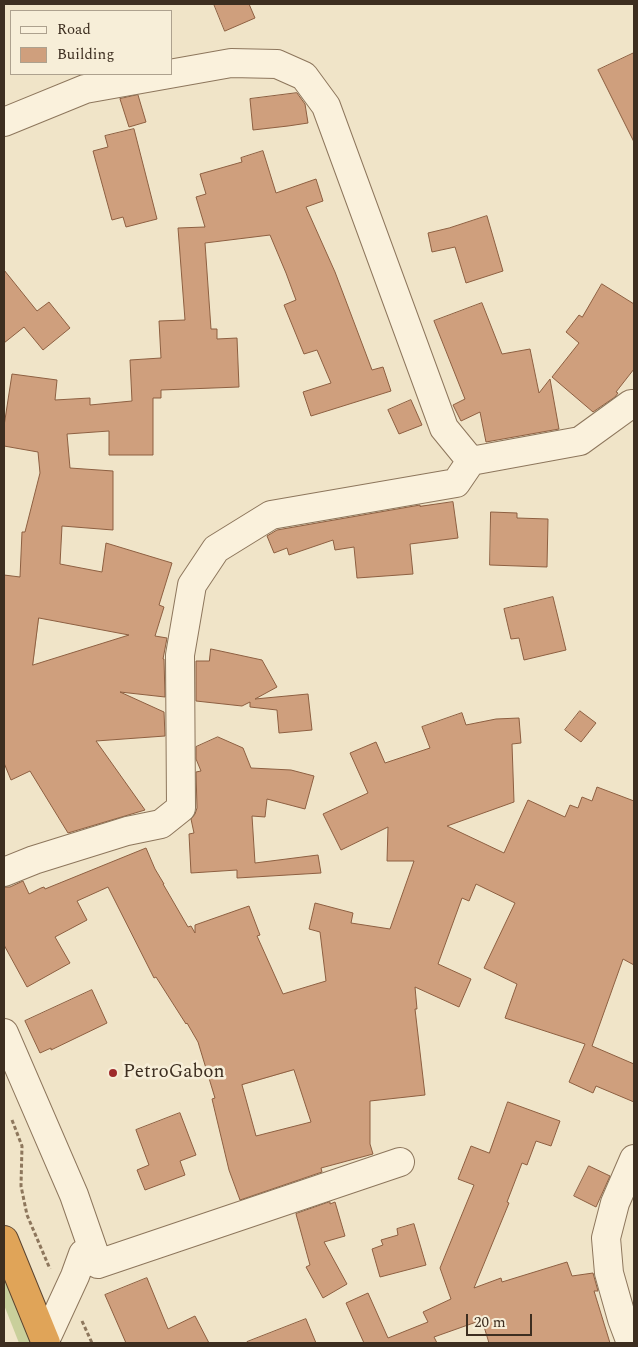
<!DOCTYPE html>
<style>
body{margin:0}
#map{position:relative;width:638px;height:1347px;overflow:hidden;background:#f0e4c8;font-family:Spectral,serif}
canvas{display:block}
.frame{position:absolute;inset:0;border:5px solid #3d2e20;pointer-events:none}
.legend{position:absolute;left:10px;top:10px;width:162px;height:65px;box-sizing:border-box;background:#f7eed8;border:1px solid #ada18e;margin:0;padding:6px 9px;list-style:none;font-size:15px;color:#3d2e20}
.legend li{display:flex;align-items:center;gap:10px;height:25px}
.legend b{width:25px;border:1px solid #ada18e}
.scale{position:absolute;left:466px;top:1314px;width:66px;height:22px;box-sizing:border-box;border:2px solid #3d2e20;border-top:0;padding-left:6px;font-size:15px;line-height:18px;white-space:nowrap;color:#3d2e20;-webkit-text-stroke:4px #f7eed8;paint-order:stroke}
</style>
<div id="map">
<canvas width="638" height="1347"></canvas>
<div class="frame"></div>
<ul class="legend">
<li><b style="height:6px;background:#faf1dc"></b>Road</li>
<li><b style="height:14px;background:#cf9f7d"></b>Building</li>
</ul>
<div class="scale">20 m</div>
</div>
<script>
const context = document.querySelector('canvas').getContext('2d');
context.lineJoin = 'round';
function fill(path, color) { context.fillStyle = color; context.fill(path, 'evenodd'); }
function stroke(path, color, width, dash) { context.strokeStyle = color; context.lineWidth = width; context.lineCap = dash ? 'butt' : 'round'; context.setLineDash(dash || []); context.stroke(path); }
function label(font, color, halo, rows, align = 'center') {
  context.font = font + ' Spectral,serif'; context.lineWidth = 5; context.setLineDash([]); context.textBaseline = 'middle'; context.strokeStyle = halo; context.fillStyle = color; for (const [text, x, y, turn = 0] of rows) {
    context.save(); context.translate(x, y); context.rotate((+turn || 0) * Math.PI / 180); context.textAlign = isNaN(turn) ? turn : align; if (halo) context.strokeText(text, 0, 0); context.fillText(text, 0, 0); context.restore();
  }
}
fill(new Path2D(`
 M4,1277L31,1343H19L4,1305Z`), '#c9cf9b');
const building = new Path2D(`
 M214,4H249L255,18L225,31Z
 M634,53V142L598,70Z
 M297,93L305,104L308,123L288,126L253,130L250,99Z
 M138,95L146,122L129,127L120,99Z
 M134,129L157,219L126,227L123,217L112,220L93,151L108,147L105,136Z
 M263,151L276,193L316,179L323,201L306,207L335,272L372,370L383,367L391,391L311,416L303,392L331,383L317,350L304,354L284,305L296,300L286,273L270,235L205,243L211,329H217V339L237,338L239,387L161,390V398H153V455H109V431L67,434L70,468L113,471V530L62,526L60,564L102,572L106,543L172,563L159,605L164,607L155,636L167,638L163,659H164L165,697L120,692L164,712L165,736L96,741L145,810L68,833L30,771L11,780L4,763V575L20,577L22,532H25L40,473L38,452L4,446V426L12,374L57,380L55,400L90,398V405L132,401L130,360L161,358L159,321L185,320L178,228L205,227L196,197L206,194L200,174L242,162L241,158ZM39,618L129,635L33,665Z
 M487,216L503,271L466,283L455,247L432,252L428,233L449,228Z
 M4,270L37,311L49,302L70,328L43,350L24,327L4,343Z
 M602,284L634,304V369L616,392L618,393L615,397L593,412L552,377L579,343L566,332L579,315L582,317Z
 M482,303L502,354L530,349L539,393L550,379L559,429L486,442L480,412L461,421L453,405L465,399L434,321Z
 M411,400L422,425L399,434L388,410Z
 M453,502L458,538L410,544L413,574L357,578L354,547L335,550L333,540L289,555L287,548L274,553L267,536L277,530L420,505V506Z
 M491,512L517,513V518L548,519L547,567L490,565Z
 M553,597L566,650L524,660L519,638L511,639L504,609Z
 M211,649L262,660L277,687L255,699L308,694L312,730L279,733L277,710L250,707V702L242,706L196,701V661H209Z
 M580,711L596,723L581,742L565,730Z
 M462,713L466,725L496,719L519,718L521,743L512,744L514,802L447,826L504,853L528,800L565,817L570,805L578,808L582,797L592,801L597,787L634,801V965L623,959L592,1046L634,1064V1102L596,1086L593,1093L569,1082L585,1044L505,1018L517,984L484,968L515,903L476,884L469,901L462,898L438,964L471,979L459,1007L415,987L417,1009H415L425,1095L370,1101V1144L373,1154L321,1168L322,1172L240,1200L229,1170L212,1099L215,1098L198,1042L187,1023L186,1024L156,977L154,978L108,887L77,901L87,920L55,937L70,963L27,987L4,945V887H10L23,881L29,894L41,888L44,887L45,889L146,848L155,869L164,884H163L188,927L191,926L195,933V925L249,906L260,935L257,936L283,994L326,981L320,932L309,929L315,903L353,913L351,923L390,929L414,861H387L388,827L341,850L323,814L368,793L350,753L376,742L385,763L430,748L422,727ZM294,1070L311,1122L256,1136L242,1085Z
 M218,737L243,748L251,768L291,770L314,776L305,809L267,799L265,817L252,816L255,863L318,855L321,873L237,878V870L191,873L189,834L194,833L191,819L195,814L197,808L196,772L201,771L196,759V747Z
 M92,990L107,1023L51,1050V1048L40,1053L25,1021Z
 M508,1102L560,1121L551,1146L536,1141L527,1165L522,1163L507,1202L509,1203L474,1288L501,1278L502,1282L567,1262L572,1276L593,1273L598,1291H594L610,1343H489L482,1320L434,1337L437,1343H364L346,1303L368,1293L388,1338L428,1322L423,1312L451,1299L440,1268L474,1185L458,1179L471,1146L489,1153Z
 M180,1113L196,1155L180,1161L185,1175L145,1190L137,1170L149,1165L136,1130Z
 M589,1166L610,1176L596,1207L574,1196Z
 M330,1202V1204L335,1202L345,1236L324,1242L347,1284L323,1298L306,1267L310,1265L296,1214Z
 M414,1224L426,1265L380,1277L372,1249L383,1245L381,1240L398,1235L397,1229Z
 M147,1278L168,1329L195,1316L209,1343H126L105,1295Z
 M306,1319L316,1343H247V1342Z`);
fill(building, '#cf9f7d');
stroke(building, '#8d5f41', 1);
const minor = new Path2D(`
 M4,122L85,89L231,63L277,64L304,76L326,106L444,428L471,461L456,483L271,515L216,549L192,585L180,655L181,808L161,824L127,831L34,860L4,872
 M471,461L580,441L631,404H634
 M4,1033L74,1195L98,1264L83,1254L75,1276L45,1341
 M98,1264L400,1162
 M631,1343L622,1319L609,1273L606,1238L615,1203L634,1159`);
const highway = new Path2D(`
 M4,1240L46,1343`);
stroke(minor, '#8d765c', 30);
stroke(highway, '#5b4430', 30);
stroke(new Path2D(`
 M12,1120L22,1146L21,1186L27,1215L50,1269
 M82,1321L92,1343`), '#8d765c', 3, [4, 2.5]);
stroke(minor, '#faf1dc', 28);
stroke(highway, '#e0a458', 28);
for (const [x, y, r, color] of [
 [113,1073,5,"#9e2a2b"]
]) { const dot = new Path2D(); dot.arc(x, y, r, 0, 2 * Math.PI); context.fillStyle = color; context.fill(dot); stroke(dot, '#f7eed8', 2); }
label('19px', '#3d2e20', '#f7eed8', [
 ["PetroGabon",123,1073]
], 'left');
</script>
